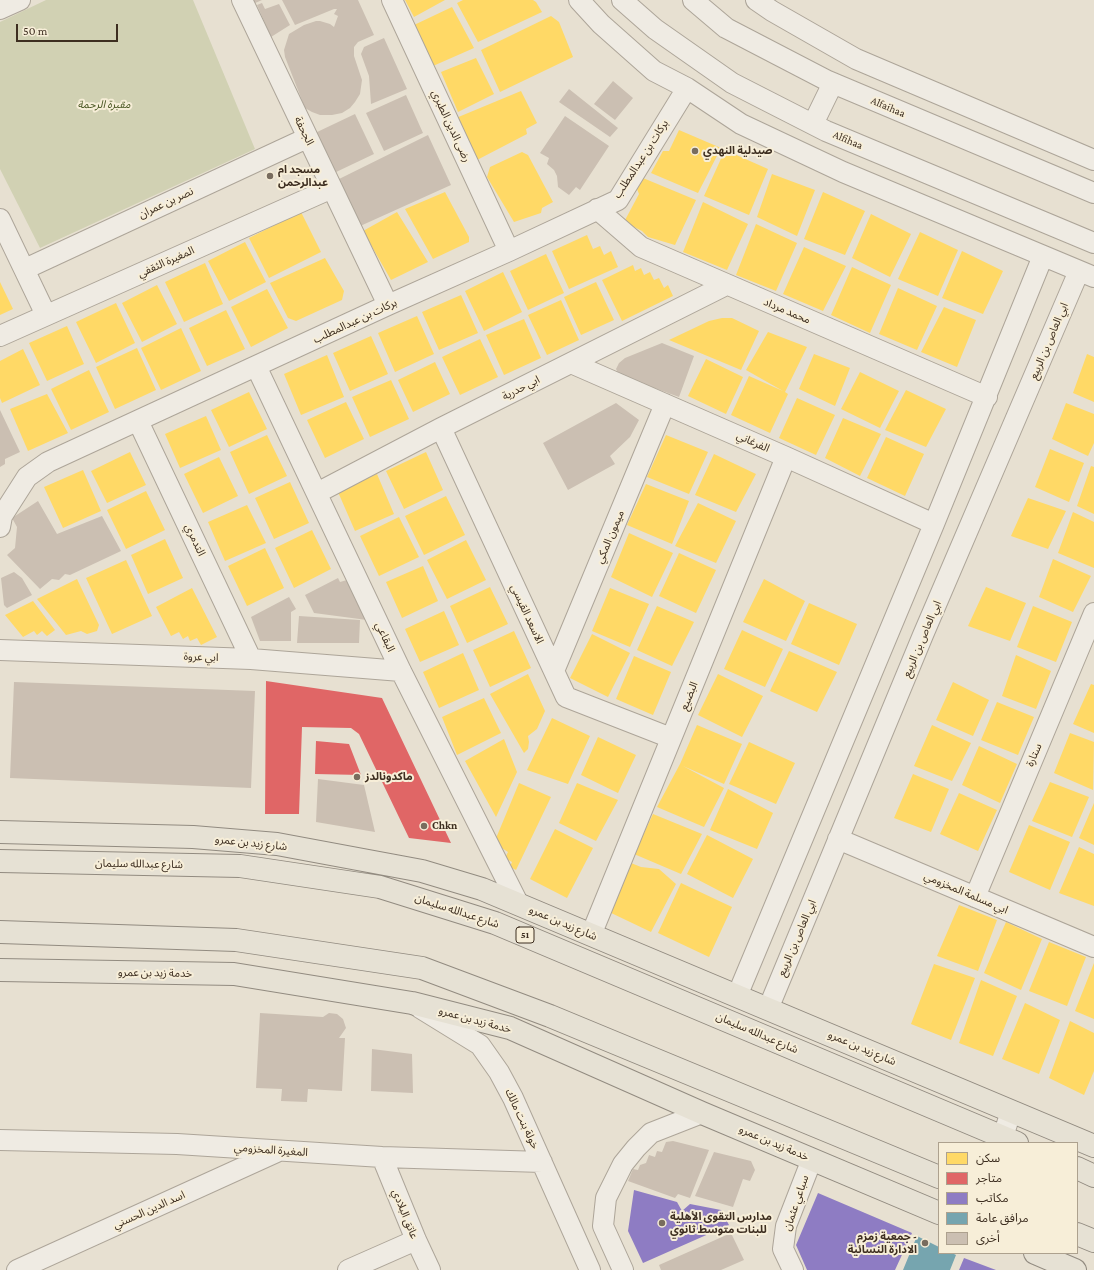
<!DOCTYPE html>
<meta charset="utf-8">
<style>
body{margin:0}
#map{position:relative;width:1094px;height:1270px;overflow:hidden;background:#e7e0d1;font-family:"Crimson Pro","Noto Sans Arabic",serif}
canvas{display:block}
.legend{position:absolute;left:938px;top:1142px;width:140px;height:112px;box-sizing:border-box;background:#f7eed8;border:1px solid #ada18e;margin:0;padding:5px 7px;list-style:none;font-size:12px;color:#3d2e20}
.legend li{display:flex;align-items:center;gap:8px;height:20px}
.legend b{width:20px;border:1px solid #ada18e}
.scale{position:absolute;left:16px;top:24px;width:102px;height:18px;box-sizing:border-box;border:2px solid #3d2e20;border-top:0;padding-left:5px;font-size:12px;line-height:14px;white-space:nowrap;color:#3d2e20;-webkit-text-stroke:3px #f7eed8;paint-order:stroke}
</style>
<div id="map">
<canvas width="1094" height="1270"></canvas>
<ul class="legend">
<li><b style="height:11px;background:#ffd966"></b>سكن</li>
<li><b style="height:11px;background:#e06666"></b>متاجر</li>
<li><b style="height:11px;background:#8e7cc3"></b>مكاتب</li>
<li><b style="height:11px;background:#76a5af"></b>مرافق عامة</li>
<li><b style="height:11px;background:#cbbfb2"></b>أخرى</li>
</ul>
<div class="scale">50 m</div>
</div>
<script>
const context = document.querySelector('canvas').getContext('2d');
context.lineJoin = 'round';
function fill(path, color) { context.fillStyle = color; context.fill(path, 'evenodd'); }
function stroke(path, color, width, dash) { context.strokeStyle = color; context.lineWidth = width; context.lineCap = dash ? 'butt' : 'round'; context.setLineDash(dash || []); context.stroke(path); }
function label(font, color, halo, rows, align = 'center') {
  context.font = font + ' "Crimson Pro","Noto Sans Arabic",serif'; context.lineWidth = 4; context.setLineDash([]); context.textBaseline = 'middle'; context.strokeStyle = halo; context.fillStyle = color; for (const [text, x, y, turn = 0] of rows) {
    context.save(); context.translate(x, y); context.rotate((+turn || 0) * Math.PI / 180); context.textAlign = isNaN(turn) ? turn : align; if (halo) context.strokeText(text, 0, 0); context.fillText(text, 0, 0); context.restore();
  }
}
fill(new Path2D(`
 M46,0H193L255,149L40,248L0,169V22Z`), '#d1d1b3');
fill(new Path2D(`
 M405,0H445L414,17Z
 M463,0H533L536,2L542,12L478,42L457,3Z
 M452,7L474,48L433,66L414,25Z
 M551,16L559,22L573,57L500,92L481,50Z
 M476,58L494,94L458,112L441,72Z
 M521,91L537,123L526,129L527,134L477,160L456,118Z
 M679,130L721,148L698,193L651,173L663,151H669Z
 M725,150L768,169L749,215L704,196Z
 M522,152L528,155L553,202L542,208L541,213L514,222L487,177L490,167Z
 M772,174L815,190L797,236L757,217Z
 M643,178L696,200L675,245L648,237L642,231L624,222L639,194L637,189Z
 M445,192L469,237V242L433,259L405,209Z
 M823,192L865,211L845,255L804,239Z
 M703,202L748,224L727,270L683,252Z
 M301,212L321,252L269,278L249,238Z
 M397,212L428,262L391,280L363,231Z
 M871,214L911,234L890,277L852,258Z
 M756,224L797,243L776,291L736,275Z
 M920,232L958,250L938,296L898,279Z
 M587,235L593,249L600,246L604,255L611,251L618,267L569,289L552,251Z
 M245,242L266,282L229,301L208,261Z
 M804,247L846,266L823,311L783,294Z
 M962,251L1003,271L983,314L942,298Z
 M546,254L564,293L528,310L510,271Z
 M325,258L344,291L342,300L296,321L288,318L270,283Z
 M205,263L223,304L184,322L165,282Z
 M633,265L635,271L641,268L644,275L650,272L654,280L659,278L664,288L668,285L673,296L622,321L602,280Z
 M852,267L891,285L870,333L831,315Z
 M503,272L522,312L484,331L465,291Z
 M0,282L13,309L0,315Z
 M596,282L614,320L581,335L564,297Z
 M157,285L177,324L142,342L122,303Z
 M898,288L937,306L917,350L879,334Z
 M267,289L288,328L251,347L231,307Z
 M461,295L478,333L439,350L422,312Z
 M561,300L579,340L547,355L528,315Z
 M116,303L135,343L96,363L76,322Z
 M944,307L976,320L957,367L921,352Z
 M226,310L245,349L207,366L189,328Z
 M417,316L434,354L395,372L378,333Z
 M722,318H732L759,331L741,370L669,340L709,321Z
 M524,319L541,358L504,375L486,335Z
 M67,326L84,364L47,381L29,343Z
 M181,328L201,371L161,390L141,348Z
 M768,332L807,347L785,392L788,394L770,433L731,415L749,376L783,391L746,370Z
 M371,336L388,374L350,391L333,353Z
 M480,339L498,377L460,395L442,357Z
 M137,348L156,390L115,409L96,367Z
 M23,349L40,385L2,403L0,398V361Z
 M814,354L850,368L835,406L799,389Z
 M1087,354L1094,357V402L1073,393Z
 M327,355L344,397L301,415L284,374Z
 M706,359L743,377L726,414L688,396Z
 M435,362L450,394L413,412L398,380Z
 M89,370L109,412L71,430L51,389Z
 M860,372L899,391L880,428L841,409Z
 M391,380L409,419L370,437L352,397Z
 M906,390L946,409L926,447L885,430Z
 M249,392L267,429L229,447L211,410Z
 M47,394L68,433L28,451L10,409Z
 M797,398L835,415L816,455L779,438Z
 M346,402L364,439L325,458L307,420Z
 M1066,403L1094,414V443L1088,456L1052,439Z
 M206,416L221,450L180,468L165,434Z
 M843,418L881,434L860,476L825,458Z
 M267,435L287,476L249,494L230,452Z
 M666,435L708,452L689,494L647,477Z
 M886,437L924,454L905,496L867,478Z
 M1050,449L1084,463L1069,502L1035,487Z
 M130,452L146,485L107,503L91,471Z
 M426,452L443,490L404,509L386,471Z
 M714,454L756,474L736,512L695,495Z
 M219,457L238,496L203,513L184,474Z
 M1091,466L1094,467V514L1077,506Z
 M83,470L101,511L63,528L44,487Z
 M377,474L394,514L355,531L338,492Z
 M290,482L309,523L274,539L255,498Z
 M646,484L689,501L672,544L627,525Z
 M146,491L165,530L126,549L107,510Z
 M446,496L465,535L424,555L405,516Z
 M1028,498L1066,511L1048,549L1011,536Z
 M698,503L736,521L716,563L675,546Z
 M247,505L266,543L225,561L208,522Z
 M1073,512L1094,522V568L1058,553Z
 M399,517L419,557L379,576L360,536Z
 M312,530L331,569L294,588L275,548Z
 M629,533L673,553L652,597L611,577Z
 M165,539L183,578L148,594L131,555Z
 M466,540L486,580L447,599L427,560Z
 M265,548L284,588L247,606L228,566Z
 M679,553L716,570L696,613L659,596Z
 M1053,559L1091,576L1073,612L1039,597Z
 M126,560L152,616L112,634L86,578Z
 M423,566L438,601L402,618L386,582Z
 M77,579L99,625L97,631L87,634L81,631L66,635L37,599Z
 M764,579L805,601L786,641L743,622Z
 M490,587L508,624L467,643L450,606Z
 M986,587L1026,603L1010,641L968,626Z
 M192,588L217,637L201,645L197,638L190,641L188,636L183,639L179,632L171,636L156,607Z
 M610,588L649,604L630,647L592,631Z
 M33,601L55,630L47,636L42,631L37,635L34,631L23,637L5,615Z
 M809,603L857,624L839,665L791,644Z
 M657,606L694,622L672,666L637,650Z
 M1033,606L1072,622L1056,662L1017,647Z
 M444,611L459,645L420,662L405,629Z
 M742,630L783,649L765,687L724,669Z
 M514,631L531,668L490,687L473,650Z
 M592,634L630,653L608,697L570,678Z
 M789,651L837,672L817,712L770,691Z
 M463,653L479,690L439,708L423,672Z
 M1016,655L1051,671L1036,709L1002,696Z
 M634,656L671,672L653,715L616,699Z
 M528,674L545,711L537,729L528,736L529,742L528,749L524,753L490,694Z
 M718,674L763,696L742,737L698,715Z
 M953,682L989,700L973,736L936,720Z
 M1091,684L1094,685V733L1073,724Z
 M484,698L501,733L457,755L442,717Z
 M997,702L1034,717L1018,755L981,740Z
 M552,718L590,736L568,784L527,770Z
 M697,725L742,744L724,784L683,766L724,788L704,827L657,807L680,764Z
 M932,725L971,743L952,781L914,766Z
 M1070,733L1094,742L1093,790L1054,773Z
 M598,737L636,755L618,793L581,775Z
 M504,739L517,772L496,817L465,761Z
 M749,742L795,763L776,804L729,784Z
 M979,746L1017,764L1000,803L962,785Z
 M913,774L949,789L931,832L894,818Z
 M1050,782L1089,797L1072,837L1032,821Z
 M519,783L551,797L516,870L510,867L512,862L505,858L508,852L494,843Z
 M577,783L618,800L596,841L559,823Z
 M728,789L773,813L757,849L710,830Z
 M959,793L997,810L978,851L940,834Z
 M1094,803V845L1079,838Z
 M653,814L702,834L681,874L634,854Z
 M1029,825L1070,842L1050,890L1009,872Z
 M555,829L593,848L567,898L530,879Z
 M707,835L753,859L733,898L687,874Z
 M1079,847L1094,854V906L1059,893Z
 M631,863L641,867L659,869L676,884L651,932L607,911Z
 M681,883L732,907L709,957L658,933Z
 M959,905L997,920L978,971L937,956Z
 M1006,922L1042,939L1021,990L984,973Z
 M1049,942L1086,957L1067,1006L1029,991Z
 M1094,963V1019L1075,1011Z
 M934,964L975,978L951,1040L911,1024Z
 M981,980L1017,996L993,1056L959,1043Z
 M1025,1003L1060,1020L1039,1074L1002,1059Z
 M1070,1021L1094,1033V1071L1084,1095L1049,1078Z`), '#ffd966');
fill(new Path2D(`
 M266,681L382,698L451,843L409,838L359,734L351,728L302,727L299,814H265Z
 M316,741L349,744L361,775L315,774Z`), '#e06666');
fill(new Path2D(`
 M634,1190L677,1202L682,1211L690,1204L721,1210L729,1225L643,1263L628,1231Z
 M818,1193L912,1233L895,1270H807L796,1245Z
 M964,1258L996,1270H959Z`), '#8e7cc3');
fill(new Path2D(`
 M917,1236L939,1247V1253H952L956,1255L950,1270H903Z`), '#76a5af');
fill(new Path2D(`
 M251,0H262L253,4Z
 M282,0H358L374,35L358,42L354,47V56L362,80L360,94L355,102L350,108L342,113L332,115H320L312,112L305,108L285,57L284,50L289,34L304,25L316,21H320L330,24L334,27L338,16L334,14L337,9H334L295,25Z
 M262,3L265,9L279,4L290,25L271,37L257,5Z
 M384,38L407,89L371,104L369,76L361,54L364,47Z
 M613,81L633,98L615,120L594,104Z
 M569,89L618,128L610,137L559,102Z
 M406,95L423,133L384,151L366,113Z
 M355,114L374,154L334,173L315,133Z
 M565,116L609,146L580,190L576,187L569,195L558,187L557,176L554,170L547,164L549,158L540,153Z
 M428,135L451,185L358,227L335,181Z
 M662,343L694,356L679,397L619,375L616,369L619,363L625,358Z
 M616,403L639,420L630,437L610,456L615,464L568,490L543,443Z
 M0,410L20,452L5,459V464L0,467Z
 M38,501L57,534L102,516L121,551L70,575L65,574L59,580L52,579L40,589L7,555L15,548L17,527L12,518Z
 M14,572L22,578L32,595L7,608L4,605L1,578Z
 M338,578L340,582L347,580L367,620L314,613L305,595Z
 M289,597L296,609L291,612V641H260L251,617Z
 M299,616L360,620L359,643H297Z
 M14,682L255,691L251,788L10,778Z
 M318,779L364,785L375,832L316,822Z
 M260,1013L323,1017L329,1013L337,1014L343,1019L346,1028L339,1038H345L342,1091L308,1089L307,1102L281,1101L282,1089L256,1088Z
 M372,1049L412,1054L413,1093L371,1091Z
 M673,1141L709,1150L690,1198L678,1194L675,1198L628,1181L633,1169L638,1170L640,1165L646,1163L649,1155L655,1157L657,1151L662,1152L666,1142Z
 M714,1152L751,1161L755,1170L750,1181L743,1179L733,1207L695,1196Z
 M731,1233L744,1260L721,1270H661L659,1265Z`), '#cbbfb2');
const minor = new Path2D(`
 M242,0L388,305
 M392,0L509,251
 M579,0L601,24L654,71L687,88L741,124L843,172L1094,277
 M622,0L655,29L732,83L826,131L1094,243
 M693,0L726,28L828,81L1094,193
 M756,0L772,11L856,59L1094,160
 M0,9L20,0
 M813,124L833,83
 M597,209L641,247L987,397
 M0,219L46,315
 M25,269L307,138
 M0,336L332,188
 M571,363L786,457L934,524
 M256,366L401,671L519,905
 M138,421L251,659
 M441,428L566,697L671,738
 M317,493L441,428L726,285
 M0,527L2,516L27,477L48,462L388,305L509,251L618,200L687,88
 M0,650L251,659L401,671
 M554,671L665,404
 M838,839L1094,947
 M975,897L1094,613
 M591,935L786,457
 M737,996L934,524L1043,256
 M420,1008L480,1045L499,1072L513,1098L590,1270
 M768,1009L923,635L1079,271
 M1003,1137L1011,1111
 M0,1140L177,1144L382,1157L542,1162
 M382,1157L416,1240L430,1270
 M17,1270L279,1151
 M348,1270L416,1240
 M623,1270L603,1226L606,1198L623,1164L636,1148L651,1133L702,1113
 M793,1270L783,1249L786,1226L812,1159`);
const major = new Path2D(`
 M0,832L193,837L277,844L422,871L482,889L1094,1146
 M0,861L240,866L380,887L495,923L1017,1143
 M0,932L236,940L422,968L550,1016L939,1177
 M0,970L234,974L412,1003L510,1028L702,1113L939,1213
 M1077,1168L1094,1176
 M1077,1234L1094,1241
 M1035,1253L1075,1270`);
stroke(minor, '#ada599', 22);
stroke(major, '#928b80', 24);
stroke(minor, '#efebe3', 20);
stroke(major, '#e6e1d4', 22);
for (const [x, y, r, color] of [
 [695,151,4,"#786c5e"],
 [270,176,4,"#786c5e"],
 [357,777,4,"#786c5e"],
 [424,826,4,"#786c5e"],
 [662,1223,4,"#786c5e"],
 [925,1243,4,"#786c5e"]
]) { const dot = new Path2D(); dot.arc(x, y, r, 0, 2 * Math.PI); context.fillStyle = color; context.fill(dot); stroke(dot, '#f7eed8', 1.5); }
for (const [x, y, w] of [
 [525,935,18]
]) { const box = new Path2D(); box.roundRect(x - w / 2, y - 8, w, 16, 3); context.fillStyle = '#f7eed8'; context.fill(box); stroke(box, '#3d2e20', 1); }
label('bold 10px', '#3d2e20', null, [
 ["51",525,935]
]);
label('italic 11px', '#4d5a26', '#f7eed8', [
 ["مقبرة الرحمة",104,105]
]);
label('11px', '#3d2e20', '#f7eed8', [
 ["Alfaihaa",888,107,23],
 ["رضى الدين الطبري",451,126,65],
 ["الجحفة",304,131,64],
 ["Alfihaa",848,140,23],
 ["بركات بن عبدالمطلب",641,159,-57],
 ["نصر بن عمران",166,203,-25],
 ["المغيرة الثقفي",166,262,-24],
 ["محمد مرداد",787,311,23],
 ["بركات بن عبدالمطلب",355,321,-25],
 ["ابي العاص بن الربيع",1049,341,-67],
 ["ابي حدرية",521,388,-27],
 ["الفرغاني",753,442,24],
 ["ميمون المكي",610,537,-67],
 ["التدمري",195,540,65],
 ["الاسعد القيسي",527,614,65],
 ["البقاعي",385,637,65],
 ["ابي العاص بن الربيع",922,639,-67],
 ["ابي عروة",201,657,2],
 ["البضيع",689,696,-68],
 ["ستارة",1034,755,-67],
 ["شارع زيد بن عمرو",251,843,6],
 ["شارع عبدالله سليمان",139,864,1],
 ["ابي مسلمة المخزومي",966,893,23],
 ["شارع عبدالله سليمان",457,911,18],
 ["شارع زيد بن عمرو",563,923,23],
 ["ابي العاص بن الربيع",797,938,-67],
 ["خدمة زيد بن عمرو",155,973,1],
 ["خدمة زيد بن عمرو",475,1020,15],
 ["شارع عبدالله سليمان",757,1033,23],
 ["شارع زيد بن عمرو",862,1048,23],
 ["خولة بنت مالك",522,1119,65],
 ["خدمة زيد بن عمرو",774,1143,23],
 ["المغيرة المخزومي",271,1150,4],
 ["سباعي عثمان",796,1203,-71],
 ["اسد الدين الحسني",149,1210,-24],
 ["عاتق البلادي",405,1214,68]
]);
label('bold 11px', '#3d2e20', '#f7eed8', [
 ["صيدلية النهدي",703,151],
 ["مسجد ام",278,170],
 ["عبدالرحمن",278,183],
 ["ماكدونالدز",365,777],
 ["Chkn",432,826],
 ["مدارس التقوى الأهلية",670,1217],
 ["للبنات متوسط ثانوي",670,1230],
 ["جمعية زمزم -",917,1237,"right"],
 ["الادارة النسائية",917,1250,"right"]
], 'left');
</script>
